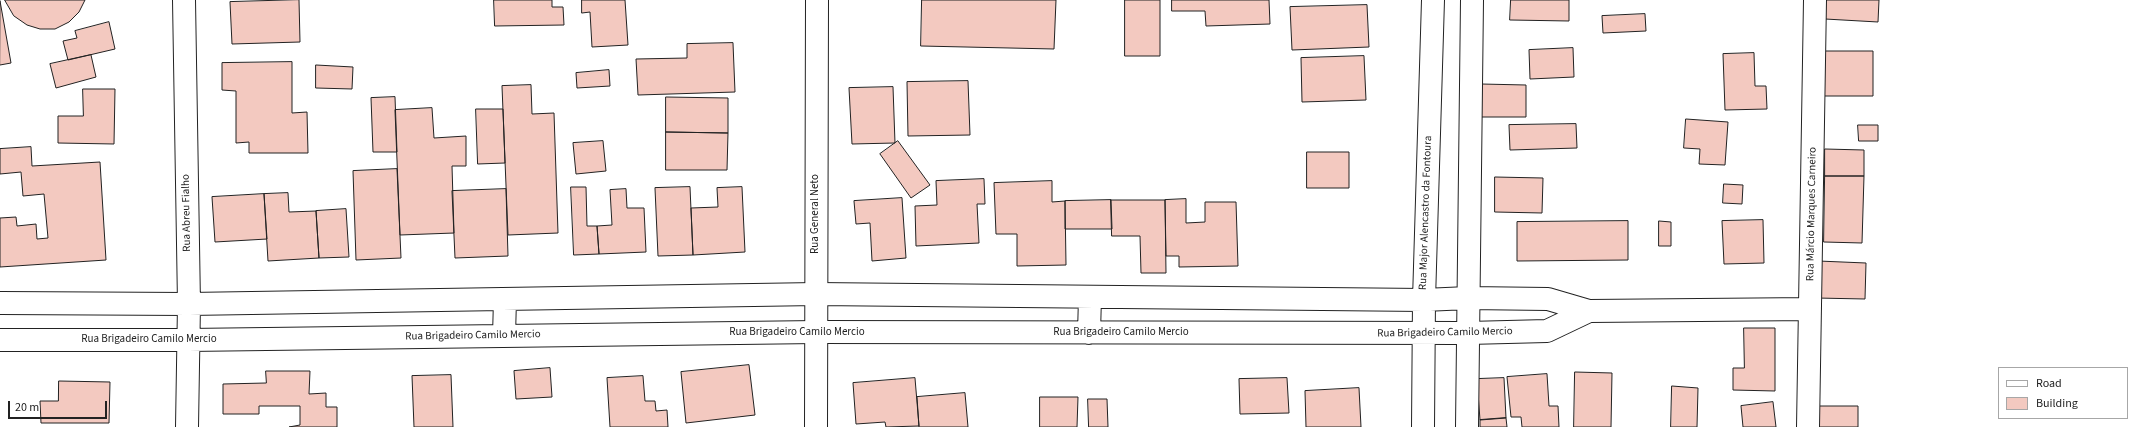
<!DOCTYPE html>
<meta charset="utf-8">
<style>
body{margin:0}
#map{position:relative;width:2136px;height:427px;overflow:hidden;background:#fff;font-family:"Source Sans 3",sans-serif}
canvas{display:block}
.legend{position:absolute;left:1998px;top:367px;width:130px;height:52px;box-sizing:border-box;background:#fff;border:1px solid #a7a7a7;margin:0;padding:5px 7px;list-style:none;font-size:12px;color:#222}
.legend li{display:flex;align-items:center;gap:8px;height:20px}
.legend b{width:20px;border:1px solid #a7a7a7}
.scale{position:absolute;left:8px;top:401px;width:99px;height:18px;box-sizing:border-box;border:2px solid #222;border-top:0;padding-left:5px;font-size:12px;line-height:14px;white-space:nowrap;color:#222;-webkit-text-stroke:3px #fff;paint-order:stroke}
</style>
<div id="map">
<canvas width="2136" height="427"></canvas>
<ul class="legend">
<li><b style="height:5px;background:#fff"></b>Road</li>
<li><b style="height:11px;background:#f3c9c0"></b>Building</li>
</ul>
<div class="scale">20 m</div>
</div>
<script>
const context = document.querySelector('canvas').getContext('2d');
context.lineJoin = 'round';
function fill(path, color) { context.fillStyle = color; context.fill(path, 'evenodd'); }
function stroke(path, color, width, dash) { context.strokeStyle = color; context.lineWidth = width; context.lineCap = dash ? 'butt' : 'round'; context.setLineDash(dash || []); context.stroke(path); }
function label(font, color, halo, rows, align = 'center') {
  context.font = font + ' "Source Sans 3",sans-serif'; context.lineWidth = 3; context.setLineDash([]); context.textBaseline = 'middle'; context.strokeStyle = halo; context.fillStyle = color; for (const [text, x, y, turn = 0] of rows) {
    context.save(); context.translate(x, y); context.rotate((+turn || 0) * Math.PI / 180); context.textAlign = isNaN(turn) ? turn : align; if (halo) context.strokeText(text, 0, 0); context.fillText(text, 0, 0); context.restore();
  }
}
const building = new Path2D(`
 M5,0H85L79,12L69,22L55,29H40L27,25L14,16Z
 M299,0L300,42L232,44L230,2Z
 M494,0H552V7H563L564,25L495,26Z
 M582,0H625L628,45L592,47L590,12L582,13Z
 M922,0H1056L1054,49L921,46Z
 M1125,0H1160V56H1125Z
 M1172,0H1269L1270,24L1206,26L1205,11H1172Z
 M1511,0H1569V21L1510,20Z
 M1825,0H1879L1878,22L1825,19Z
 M0,1L11,63L0,65Z
 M1367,5L1369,47L1292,50L1290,7Z
 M1645,14L1646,31L1603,33L1602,16Z
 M109,22L115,49L68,60L63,41L77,38L75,31Z
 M733,43L735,92L638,95L636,59L687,58V44Z
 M1573,48L1574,77L1530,79L1529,50Z
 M1821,51H1873V96H1821Z
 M1754,53L1755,86H1766L1767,109L1725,110L1723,54Z
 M91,55L96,77L56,88L50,64Z
 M1364,56L1366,100L1302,102L1301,58Z
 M292,62V113L307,112L308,153H249V142L236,143V91L222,90V63Z
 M316,65L353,67L352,89L316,88Z
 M609,70L610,86L577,88L576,73Z
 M968,81L970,135L908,136L907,82Z
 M1481,84L1526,85V117H1480Z
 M531,85L532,114L554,113L558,233L508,235L502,86Z
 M893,87L895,143L852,144L849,88Z
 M83,89H115L114,144L58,143V116H83Z
 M395,97L397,152H373L371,98Z
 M666,97L728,98V133L666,132Z
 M432,108L434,138L466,136V166H452L454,233L400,235L395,110Z
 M476,109H503L505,163L478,164Z
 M1686,119L1728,122L1725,165L1699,164L1700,149L1684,148Z
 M1576,124L1577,148L1510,150L1509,125Z
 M1858,125H1878V141H1859Z
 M666,132L728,133L727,170H666Z
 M603,141L606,171L576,174L573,143Z
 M898,141L930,185L911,198L880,154Z
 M31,147L32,166L100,162L106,260L0,267V218L16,217L17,226L36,224L37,239L48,238L44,194L23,196L21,172L0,174V149Z
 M1825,149L1864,150V176H1825Z
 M1307,152H1349V188H1307Z
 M397,169L401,258L356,260L353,171Z
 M1825,176H1864L1862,243L1824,242Z
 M1495,177L1543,178L1542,213L1495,212Z
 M984,179L985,204H977L979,243L916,246L915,206L937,205L936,181Z
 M1052,181V202L1065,201L1066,265L1017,266V234H996L994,183Z
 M1724,184L1743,185L1742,204L1723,203Z
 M571,187H586L587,226H597L599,254L574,255Z
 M690,187L693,255L658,256L655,188Z
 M742,187L745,252L693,255L691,208L718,207L717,188Z
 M506,189L508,256L455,258L452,191Z
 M626,189L627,208H644L646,252L599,254L597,226L612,225L610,190Z
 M288,193L289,212L316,211L319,258L268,261L264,194Z
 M264,194L267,239L215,242L212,197Z
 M902,198L906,258L872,261L870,223L856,224L854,201Z
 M1186,199V223L1205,222V202H1236L1238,266L1179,267V256H1166L1165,200Z
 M1111,200L1112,229H1065V201Z
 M1111,200H1165L1166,273H1141L1140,236H1112Z
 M346,209L349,257L319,258L316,211Z
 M1763,220L1764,263L1724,264L1722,221Z
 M1628,221V260L1517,261V222Z
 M1659,221L1671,222V246H1659Z
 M1818,261L1866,263L1865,299L1816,298Z
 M1744,328H1775V391L1733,390V368H1744Z
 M749,365L755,415L686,423L681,372Z
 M550,368L552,397L516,399L514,371Z
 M266,371H310L309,394L326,393V407H337V427H289L300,425V406H259V414H223V384L266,383Z
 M1575,372L1612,373L1611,427H1574Z
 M1547,374L1549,406H1558L1559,427H1522L1521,417H1511L1507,377Z
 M451,375L453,427H414L412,376Z
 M643,376L645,401H655L656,411L667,410L668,427H610L607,378Z
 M915,378L919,426L886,427L885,422L856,424L853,383Z
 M1287,378L1289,413L1240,414L1239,379Z
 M1504,378L1506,418L1480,420L1477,379Z
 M59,381L110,382L109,423H41L40,401H58Z
 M1672,386L1698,388L1697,427H1671Z
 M1359,388L1361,427H1306L1305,391Z
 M965,393L968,427H919L917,397Z
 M1040,397H1078L1077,427H1040Z
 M1088,399H1107L1108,427H1089Z
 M1773,402L1776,427H1743L1741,406Z
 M1814,406H1858V427H1814Z
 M1506,418L1507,427H1480V420Z`);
fill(building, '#f3c9c0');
stroke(building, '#222', 1);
const minor = new Path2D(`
 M184,0L189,304L187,427
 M0,303L189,304L816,294L1424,300L1468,298L1548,299L1589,311L1810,309
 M1089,333L1090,297
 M504,336L505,299
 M0,340H188L817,332L1468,333L1547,331L1589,311
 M1423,427L1424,300L1433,0
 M1467,427L1472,0
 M1808,427L1815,0`);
const tertiary = new Path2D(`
 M816,427L817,0`);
stroke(minor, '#222', 24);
stroke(tertiary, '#222', 24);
stroke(minor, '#fff', 22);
stroke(tertiary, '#fff', 22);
label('11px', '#222', '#fff', [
 ["Rua Abreu Fialho",187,213,-91],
 ["Rua Major Alencastro da Fontoura",1426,213,-88],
 ["Rua General Neto",816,214,-90],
 ["Rua Márcio Marques Carneiro",1812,214,-89],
 ["Rua Brigadeiro Camilo Mercio",797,333],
 ["Rua Brigadeiro Camilo Mercio",1121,333],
 ["Rua Brigadeiro Camilo Mercio",1445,333,-1],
 ["Rua Brigadeiro Camilo Mercio",473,336,-1],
 ["Rua Brigadeiro Camilo Mercio",149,340]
]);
</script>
